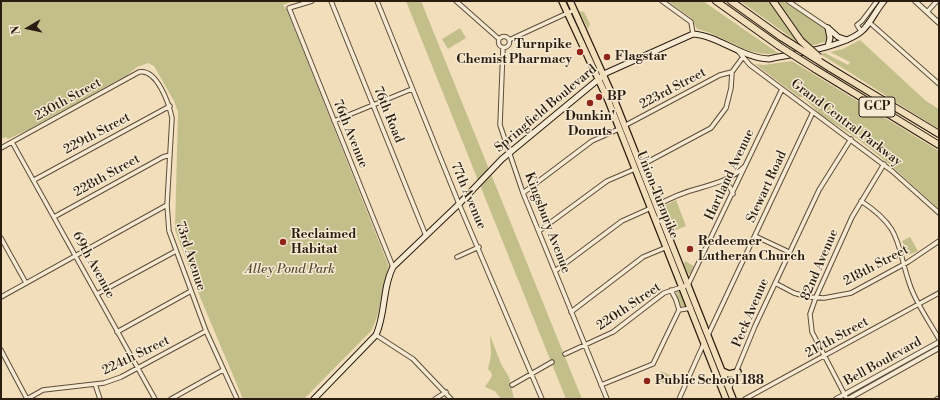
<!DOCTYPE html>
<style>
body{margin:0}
#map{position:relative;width:940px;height:400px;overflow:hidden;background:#f3debb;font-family:"Libre Bodoni",serif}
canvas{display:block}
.frame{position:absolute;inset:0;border:2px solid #2a1c0f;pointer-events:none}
.north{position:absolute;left:8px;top:8px;width:40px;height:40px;-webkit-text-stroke:3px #f7ead3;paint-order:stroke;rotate:261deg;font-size:11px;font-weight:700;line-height:16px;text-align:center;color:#2a1c0f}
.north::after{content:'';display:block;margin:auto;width:14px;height:18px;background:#2a1c0f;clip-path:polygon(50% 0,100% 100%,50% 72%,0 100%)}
</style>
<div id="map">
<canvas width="940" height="400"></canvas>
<div class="frame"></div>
<div class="north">N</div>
</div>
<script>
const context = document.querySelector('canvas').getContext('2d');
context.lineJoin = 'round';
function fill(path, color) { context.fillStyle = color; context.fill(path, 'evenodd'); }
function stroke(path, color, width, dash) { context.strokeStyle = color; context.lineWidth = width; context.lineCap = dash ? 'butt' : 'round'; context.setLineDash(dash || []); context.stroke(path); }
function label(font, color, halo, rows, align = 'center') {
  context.font = font + ' "Libre Bodoni",serif'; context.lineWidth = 3; context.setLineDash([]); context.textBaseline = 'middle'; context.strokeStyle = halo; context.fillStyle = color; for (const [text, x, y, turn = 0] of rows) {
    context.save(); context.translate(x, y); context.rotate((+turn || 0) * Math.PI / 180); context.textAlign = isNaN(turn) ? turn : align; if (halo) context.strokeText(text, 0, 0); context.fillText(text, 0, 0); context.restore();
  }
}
fill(new Path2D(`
 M1,1H294L283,5L287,10L389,267C380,288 382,312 371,331L304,399H243L200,297L175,230L178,112L174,101L154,66L148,63L137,67L126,76L28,130L8,139L6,137L1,139Z
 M406,1H421L582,399H566Z
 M668,1H703L778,53C748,59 725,35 697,29L691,18Z
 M740,1H771L798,41H796Z
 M776,1H782L826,28L829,37L827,41L811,46L794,28Z
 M579,11L584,12L590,24L588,29Z
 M460,28L466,38L448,49L442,39Z
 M860,40L926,101L939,109V129C899,105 860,78 820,54L825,53L848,65L850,62L830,52L843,49Z
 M792,61L939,151V209L887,162L855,137L821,115L803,97H799L755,64L764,65Z
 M676,200L686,226L671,232L662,207Z
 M910,237L918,251L908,255L902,241Z
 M685,261L694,266L691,275L688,274L684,264Z
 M680,290L686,305V306H680L676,292Z
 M490,335L501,364L509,377L514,399H501L495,391L485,387L492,376L491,372L488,369L491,355Z
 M661,371L670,375L666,385L662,382L660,385L654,383L656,378L660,380L659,377Z`), '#c3bf8b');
const minor = new Path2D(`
 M312,1L289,8L393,267
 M331,1L426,236
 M377,1L459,204L542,399
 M456,1L499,39
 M662,1L691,22L693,34
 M788,1L828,28
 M927,12L937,1
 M869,22L939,84
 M861,31L857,25L862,21L877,1
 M498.5 42a5.5 5.5 0 1 1 11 0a5.5 5.5 0 1 1-11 0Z
 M509,40L574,10
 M503,48L500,125L523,193L607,399
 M738,51L750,65L892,171L939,213
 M334,121L412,89
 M624,126L720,75L732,72
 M12,142L155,399
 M1,148L139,72C157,68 169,104 172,118L167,205L169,231L206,331L237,399
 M640,166L711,128L726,108L731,88L732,72L743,57
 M34,180L170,106
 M723,181L730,187L733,194
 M523,193L592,141L619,129
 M861,201C905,230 895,245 911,288C918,306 930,323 939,339
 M656,206C670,198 684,192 700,188C717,183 732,179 745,166
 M54,217L163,157L170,155
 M539,231L607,181L635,169
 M755,236L789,252
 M1,238L26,283
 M457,257L479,247
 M555,271L622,221L651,208
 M775,283L794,293L808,297L824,298L851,293L908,262L939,241
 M671,290L676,300L679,310
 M97,294L176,251
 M1,297L167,205
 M571,312L643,257L667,247
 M117,332L191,291
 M376,335L413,359L451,399
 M708,335L813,112
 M1,350L27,399
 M565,354L613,332L664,293L688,285L782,89
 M95,384L100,399
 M512,385L552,362
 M601,385L653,364L679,310L691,308
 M729,389L755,326L819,190L851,139
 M27,399L43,390L104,383L121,377L206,331
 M171,399L223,370
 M435,399L446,392
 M679,399L704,343
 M745,399L939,293
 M847,399L812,332L810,314L816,297L852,217L884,164
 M937,399L939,398`);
const tertiary = new Path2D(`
 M915,1L939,23
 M836,399L939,342
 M848,399L939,348`);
const secondary = new Path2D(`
 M828,28L838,37L847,40
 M828,46L830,38L828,28
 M314,399L376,335C386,313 382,288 393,267L459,204L502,159L606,73L693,34C719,36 742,58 769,59C793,54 844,47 862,31C871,23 876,10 884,1`);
const primary = new Path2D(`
 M562,1L608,100L726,399
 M570,1L614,99L733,399
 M722,371L729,374L738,372`);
const motorway = new Path2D(`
 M716,1L779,46
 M731,1L781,37
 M773,1L801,41
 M830,68L939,134
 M815,69L939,145`);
stroke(minor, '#5c4c3a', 5.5);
stroke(tertiary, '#5c4c3a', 6);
stroke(secondary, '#2a1c0f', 7);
stroke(primary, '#2a1c0f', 8);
stroke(motorway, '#2a1c0f', 8);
stroke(minor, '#f7ead3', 3.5);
stroke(tertiary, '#f7ead3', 4);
stroke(secondary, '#f7ead3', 5);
stroke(primary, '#f3debb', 5.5);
stroke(motorway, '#f3debb', 6);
const motorwayBridge = new Path2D(`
 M781,37L830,68
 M801,41L819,57
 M779,46L815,69`);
stroke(motorwayBridge, '#2a1c0f', 8, []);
stroke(motorwayBridge, '#f3debb', 6);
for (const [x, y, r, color] of [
 [580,52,4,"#8f2418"],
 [607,57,4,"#8f2418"],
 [599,97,4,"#8f2418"],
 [590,103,4,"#8f2418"],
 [283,242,4,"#8f2418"],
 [690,249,4,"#8f2418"],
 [647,381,4,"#8f2418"]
]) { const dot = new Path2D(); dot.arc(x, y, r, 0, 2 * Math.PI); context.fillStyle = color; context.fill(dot); stroke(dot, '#f7ead3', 1.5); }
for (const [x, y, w] of [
 [877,107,36]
]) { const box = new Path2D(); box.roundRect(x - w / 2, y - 10, w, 20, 3); context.fillStyle = '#f7ead3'; context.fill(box); stroke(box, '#2a1c0f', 1); }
label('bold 12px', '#2a1c0f', null, [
 ["GCP",877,107]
]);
label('bold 13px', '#2a1c0f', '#f7ead3', [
 ["Turnpike",572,45,"right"],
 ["Chemist Pharmacy",572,60,"right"],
 ["Flagstar",615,57],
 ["BP",607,97],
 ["Dunkin'",590,117,"center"],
 ["Donuts",590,132,"center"],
 ["Reclaimed",291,235],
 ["Habitat",291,250],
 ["Redeemer",698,242],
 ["Lutheran Church",698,257],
 ["Public School 188",655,381]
], 'left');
label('13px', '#2a1c0f', '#f7ead3', [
 ["223rd Street",673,89,-28],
 ["230th Street",68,100,-29],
 ["Springfield Boulevard",546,109,-40],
 ["76th Road",388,115,68],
 ["Grand Central Parkway",846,123,37],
 ["229th Street",97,134,-28],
 ["76th Avenue",350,134,68],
 ["Hartland Avenue",730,175,-65],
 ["228th Street",107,176,-29],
 ["Stewart Road",767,187,-65],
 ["Union Turnpike",657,195,68],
 ["77th Avenue",468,196,67],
 ["Kingsbury Avenue",547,223,69],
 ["73rd Avenue",190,256,72],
 ["69th Avenue",93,265,61],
 ["82nd Avenue",820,265,-67],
 ["218th Street",876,266,-28],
 ["220th Street",629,307,-34],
 ["Peck Avenue",751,313,-67],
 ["217th Street",837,338,-29],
 ["224th Street",136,356,-26],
 ["Bell Boulevard",883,362,-29]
]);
label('italic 13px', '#584d34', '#f7ead3', [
 ["Alley Pond Park",290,270]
]);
</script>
